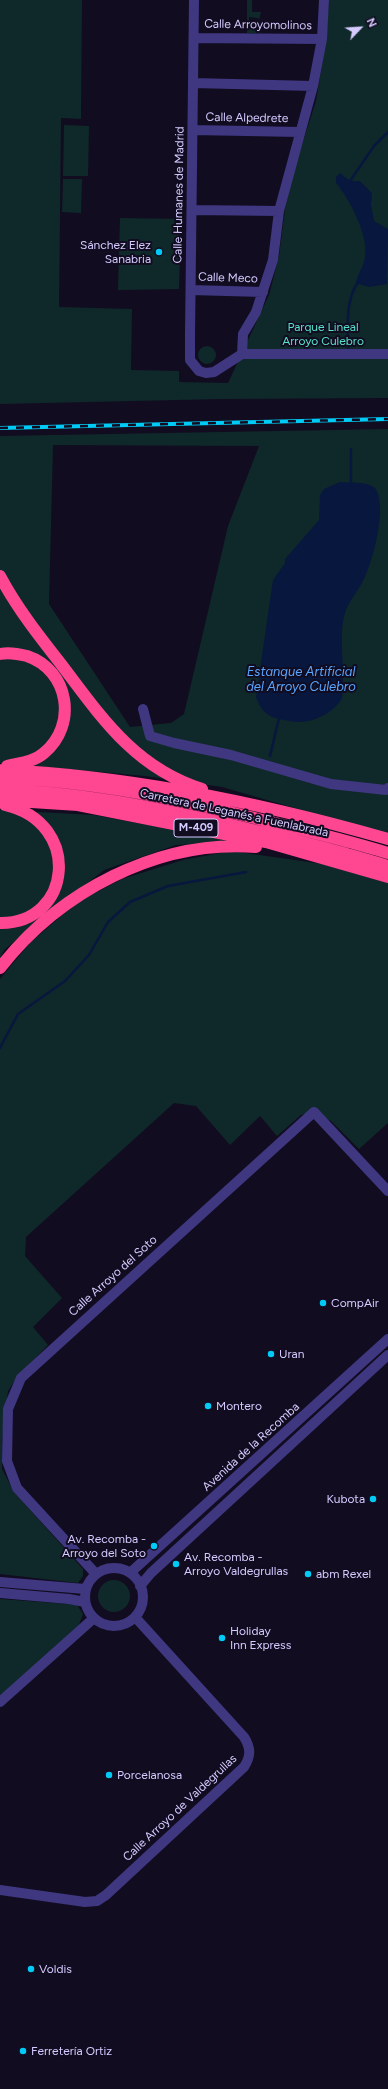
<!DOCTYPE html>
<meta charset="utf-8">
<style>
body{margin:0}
#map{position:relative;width:388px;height:2089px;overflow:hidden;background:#110c20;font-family:Figtree,sans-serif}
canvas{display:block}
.north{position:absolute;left:340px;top:8px;width:40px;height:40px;-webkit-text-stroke:3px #110c20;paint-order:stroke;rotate:65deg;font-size:11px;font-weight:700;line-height:16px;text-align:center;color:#d5cbff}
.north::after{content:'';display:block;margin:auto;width:14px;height:18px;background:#d5cbff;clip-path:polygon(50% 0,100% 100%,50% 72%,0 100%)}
</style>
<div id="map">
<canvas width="388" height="2089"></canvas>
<div class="north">N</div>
</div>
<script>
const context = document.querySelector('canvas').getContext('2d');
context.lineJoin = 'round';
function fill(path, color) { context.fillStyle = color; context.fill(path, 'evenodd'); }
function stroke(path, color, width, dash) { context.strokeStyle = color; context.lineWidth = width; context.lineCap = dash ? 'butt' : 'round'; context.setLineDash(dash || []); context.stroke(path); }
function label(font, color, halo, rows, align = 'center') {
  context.font = font + ' Figtree,sans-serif'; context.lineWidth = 4; context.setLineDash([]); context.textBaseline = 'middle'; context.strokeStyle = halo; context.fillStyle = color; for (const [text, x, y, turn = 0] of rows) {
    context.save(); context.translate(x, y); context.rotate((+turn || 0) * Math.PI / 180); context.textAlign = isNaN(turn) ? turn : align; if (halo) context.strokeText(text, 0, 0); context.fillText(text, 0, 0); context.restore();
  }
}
fill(new Path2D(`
 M0,0H82L81,119L61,118L59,307L132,309L131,370L179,371V382L228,383L269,295L279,256L285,209L293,173L316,101L326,41L329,0H388V398L221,399L0,404Z
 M247,0H252V12H261L259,20L258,18L249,17V25L258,26L260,24L261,33H247Z
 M64,125L89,126L88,176H63Z
 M63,179H82L81,213L62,212Z
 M120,218L181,219L179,289L118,290Z
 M198 355a9 9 0 1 1 18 0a9 9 0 1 1-18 0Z
 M388,429V835L222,787L145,776L0,763V436ZM53,445L259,446L228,526L184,714L171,723L130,727L49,604Z
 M0,810L94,815L234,841L176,845L104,870L5,949L0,958Z
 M231,851L323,864L388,883V1123L359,1149L331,1121L314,1112L301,1115L277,1136L260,1116L230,1145L196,1106L174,1103L26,1237L25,1256L62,1298L33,1327L48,1345L17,1377L8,1391L2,1438V1469L14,1492L83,1569V1576L78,1583L0,1574V979L30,943L76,903L122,879L183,860Z
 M98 1596a16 16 0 1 1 32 0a16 16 0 1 1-32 0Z
 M0,1599L68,1604L77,1605L83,1614L79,1625L0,1697Z`), '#0f292a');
fill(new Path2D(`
 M340,173L350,181H360L372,193L371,204L374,221L388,229L387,284L369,287L356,283C357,274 364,267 365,257C369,236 349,198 336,183V177Z
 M340,482C349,483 367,481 375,488C388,505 373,562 363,581C358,591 350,600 346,610C338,632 344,660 343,683C342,687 343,694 342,698C339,705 329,713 322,716C309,723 298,723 284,720C268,717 262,713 256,697L273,580L285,563V559L319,520L320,495L324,489Z`), '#08173d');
stroke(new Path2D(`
 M351,184L350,181L374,146L388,132
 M348,349C348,327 345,301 358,282
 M351,449V485
 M270,756L279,718
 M0,1048L18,1014L65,981L89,955L108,922L130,902L168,886L246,872`), '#08173d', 2.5);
stroke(new Path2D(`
 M194,0L190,334V360L199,371L206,373L214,372L242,354H388
 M194,38L322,39
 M193,83L313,86
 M193,130L300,132
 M193,210L279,211
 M191,290L263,292
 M242,354L243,334L256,312L273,260L279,211L313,86L322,39L324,0
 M143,709L150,736L174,743L231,755L331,784L386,790L388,788
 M85 1597a29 29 0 1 1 58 0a29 29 0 1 1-58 0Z
 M130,1573L388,1339
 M96,1574L17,1488L7,1461L8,1409L21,1378L314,1112L388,1191
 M0,1582L85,1589
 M140,1586L151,1573L388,1355
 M0,1593L69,1599L85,1602
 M0,1702L94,1618
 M0,1890L85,1902L97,1901L106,1895L244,1767C251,1756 251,1748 244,1737L135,1617`), '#3f3780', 10);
stroke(new Path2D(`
 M0,576C17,608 39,636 61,664C101,717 135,768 202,789
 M0,654C9,652 19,654 27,656C69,670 78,725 44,753C34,762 19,763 7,766
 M2,770C133,776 262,803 388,839
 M0,778C82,780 162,796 242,815C291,827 340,838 388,853
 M0,790C80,792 158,808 236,826C287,838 338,850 388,866
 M0,800L78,805L209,831L266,842L388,877
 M0,923C72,924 83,823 5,805
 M0,968C59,892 158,839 256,847`), '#ff4691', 12);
const rail = new Path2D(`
 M0,428L388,419`);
stroke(rail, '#00cbf6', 4);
stroke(rail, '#110c20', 2.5, [8]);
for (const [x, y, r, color] of [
 [159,252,4,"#00cbf6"],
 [323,1303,4,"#00cbf6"],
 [271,1354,4,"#00cbf6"],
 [208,1406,4,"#00cbf6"],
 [373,1499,4,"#00cbf6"],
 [154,1546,4,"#00cbf6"],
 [176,1564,4,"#00cbf6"],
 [308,1574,4,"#00cbf6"],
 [222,1638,4,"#00cbf6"],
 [109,1775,4,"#00cbf6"],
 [31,1969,4,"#00cbf6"],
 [23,2051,4,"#00cbf6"]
]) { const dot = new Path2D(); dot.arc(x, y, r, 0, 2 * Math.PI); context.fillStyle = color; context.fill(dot); stroke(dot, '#110c20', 1.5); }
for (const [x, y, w] of [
 [196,828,44]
]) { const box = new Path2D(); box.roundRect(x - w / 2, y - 9, w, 18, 3); context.fillStyle = '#110c20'; context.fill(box); stroke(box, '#d5cbff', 1); }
label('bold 11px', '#d5cbff', null, [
 ["M-409",196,828]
]);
label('12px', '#d5cbff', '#110c20', [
 ["Calle Arroyomolinos",258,25,1],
 ["Calle Alpedrete",247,118,1],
 ["Calle Humanes de Madrid",179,195,-89],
 ["Calle Meco",228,278,2],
 ["Carretera de Leganés a Fuenlabrada",234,813,12],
 ["Calle Arroyo del Soto",113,1276,-42],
 ["Avenida de la Recomba",251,1447,-42],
 ["Calle Arroyo de Valdegrullas",180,1808,-43]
]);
label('12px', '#d5cbff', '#110c20', [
 ["Sánchez Elez",151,245,"right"],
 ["Sanabria",151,259,"right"],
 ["CompAir",331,1303],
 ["Uran",279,1354],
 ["Montero",216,1406],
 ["Kubota",365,1499,"right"],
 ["Av. Recomba -",146,1539,"right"],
 ["Arroyo del Soto",146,1553,"right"],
 ["Av. Recomba -",184,1557],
 ["Arroyo Valdegrullas",184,1571],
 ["abm Rexel",316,1574],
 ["Holiday",230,1631],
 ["Inn Express",230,1645],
 ["Porcelanosa",117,1775],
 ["Voldis",39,1969],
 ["Ferretería Ortiz",31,2051]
], 'left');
label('12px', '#56e0c8', '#110c20', [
 ["Parque Lineal",323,327],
 ["Arroyo Culebro",323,341]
]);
label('italic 13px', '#59a6ff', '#110c20', [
 ["Estanque Artificial",301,672],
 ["del Arroyo Culebro",301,687]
]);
</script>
